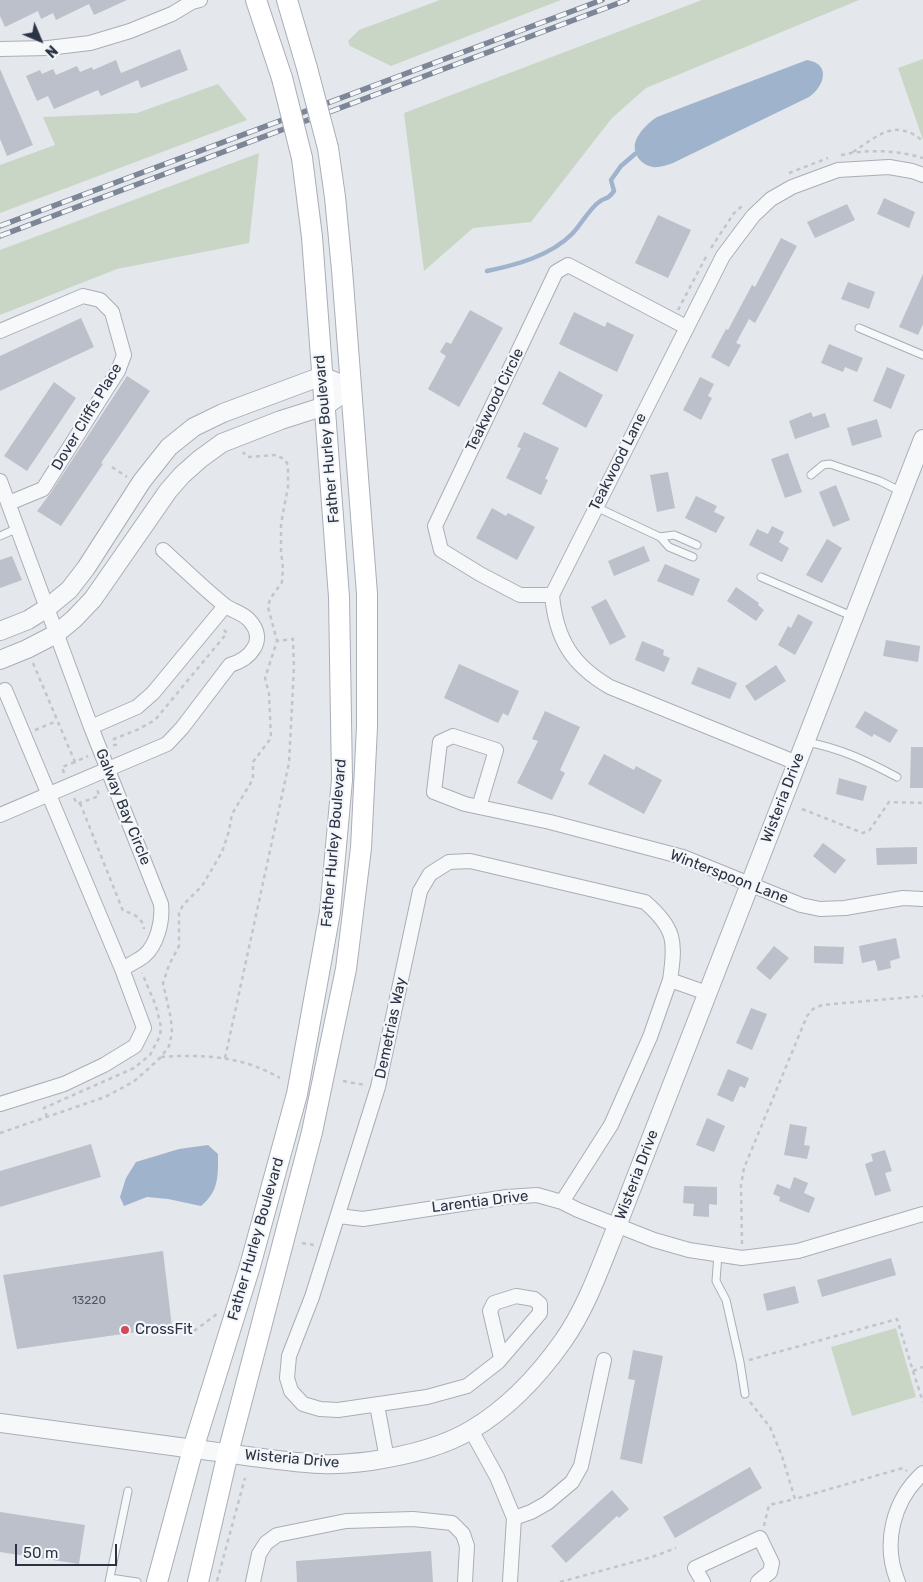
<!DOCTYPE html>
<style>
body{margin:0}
#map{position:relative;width:923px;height:1582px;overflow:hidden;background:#e4e7ec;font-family:Rubik,sans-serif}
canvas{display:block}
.north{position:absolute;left:15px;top:15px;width:50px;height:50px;-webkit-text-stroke:4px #f4f6f9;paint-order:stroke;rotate:135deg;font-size:14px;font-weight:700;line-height:20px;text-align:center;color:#2b3445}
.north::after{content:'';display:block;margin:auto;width:18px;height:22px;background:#2b3445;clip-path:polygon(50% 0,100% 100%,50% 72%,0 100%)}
.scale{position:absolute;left:15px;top:1544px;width:102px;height:22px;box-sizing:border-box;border:2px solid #2b3445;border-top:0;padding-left:6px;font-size:15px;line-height:18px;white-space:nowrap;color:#2b3445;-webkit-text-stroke:4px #f4f6f9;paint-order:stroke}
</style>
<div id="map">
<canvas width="923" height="1582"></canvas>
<div class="north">N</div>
<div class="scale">50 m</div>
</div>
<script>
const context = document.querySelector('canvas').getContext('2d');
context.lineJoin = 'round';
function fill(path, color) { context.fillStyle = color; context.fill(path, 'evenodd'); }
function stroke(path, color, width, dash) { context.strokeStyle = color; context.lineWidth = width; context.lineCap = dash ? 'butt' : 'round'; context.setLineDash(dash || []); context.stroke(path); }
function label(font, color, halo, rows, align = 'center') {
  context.font = font + ' Rubik,sans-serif'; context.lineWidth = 4.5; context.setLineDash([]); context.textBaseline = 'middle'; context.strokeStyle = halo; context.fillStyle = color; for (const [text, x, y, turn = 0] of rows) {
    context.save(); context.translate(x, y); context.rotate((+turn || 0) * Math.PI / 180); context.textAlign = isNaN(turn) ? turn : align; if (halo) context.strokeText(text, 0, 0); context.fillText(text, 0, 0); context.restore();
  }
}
fill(new Path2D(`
 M440,0H561L391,66L350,46L348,41L359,30Z
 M702,0H859L646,88L612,118L531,222L473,228L424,271L404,113Z
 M923,59V140L898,68Z
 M218,84L247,120L0,213V165L55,145L43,117L137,113Z
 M259,153L249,243L117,269L0,315V250Z
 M896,1328L916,1397L852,1416L831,1347Z`), '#c9d6c5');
fill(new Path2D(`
 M807,60C832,64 824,87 809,97L673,163C667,165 659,168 653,167C641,165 631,153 636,140C640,131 648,123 657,117Z
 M208,1145L218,1154C218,1177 219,1191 201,1206L168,1199L147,1197L124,1206L120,1197L126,1178L136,1162L179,1149Z`), '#9fb4cc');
stroke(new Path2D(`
 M487,271C516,265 550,256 572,234C580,226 590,208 599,202C607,196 607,201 614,191L611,180L621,166L635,154`), '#9fb4cc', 4.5);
fill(new Path2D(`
 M0,0H127L94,15L89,4L56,20L53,13L41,19L38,11L5,27L0,16Z
 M180,49L188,70L141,88L138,80L101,96L98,90L54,109L48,96L37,101L26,76L40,70L42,74L53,69L56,75L77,66L80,72L92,67L93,70L116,60L121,73Z
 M0,69L33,145L7,156L0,139Z
 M884,198L915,212L909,228L877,214Z
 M847,204L855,220L815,238L807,222Z
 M658,215L691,230L668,278L635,263Z
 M781,238L797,246L755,323L749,319L736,343L741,345L729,367L711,357L726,329L728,330L752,285L755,287Z
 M923,274V324L918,335L899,327Z
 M848,282L875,292L869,309L841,299Z
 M470,310L503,328L459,407L428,389L446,356L440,352L446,342L451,344Z
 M574,312L605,327L607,322L634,335L617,372L559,344Z
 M81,318L94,347L0,391V356Z
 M829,344L863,358L857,372L845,367L843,372L821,363Z
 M887,367L905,375L891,409L873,401Z
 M559,371L603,395L586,428L542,404Z
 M127,376L150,391L101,463L103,464L61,526L37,511L50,494Z
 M700,377L714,384L708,396L712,398L701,420L683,410Z
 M54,382L76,398L27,471L4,456Z
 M811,412L813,417L825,413L830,427L795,439L789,421Z
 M877,419L882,437L852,446L847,428Z
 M524,432L559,448L545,479L548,480L541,495L506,478L521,448L517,447Z
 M788,453L802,492L785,498L771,459Z
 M668,472L675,508L657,512L650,475Z
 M836,485L850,520L833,527L819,492Z
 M696,496L717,506L714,512L725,517L716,533L685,518Z
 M492,508L506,516L508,513L535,527L517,560L476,538Z
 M772,526L784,532L779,542L789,548L782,562L749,545L757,529L768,534Z
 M827,539L842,548L822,583L806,575Z
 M644,546L650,561L614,576L608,561Z
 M12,556L22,580L0,588V560Z
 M665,564L700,579L693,596L657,581Z
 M736,587L759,603L758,605L764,610L756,621L727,601Z
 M606,599L626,637L610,645L591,607Z
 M798,614L813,622L795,655L778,645L788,626L791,628Z
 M886,640L920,646L918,662L883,656Z
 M642,641L664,650L663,655L670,658L664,672L635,660Z
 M459,664L519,691L508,716L503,713L498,723L444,698Z
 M776,665L786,681L755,701L745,686Z
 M698,667L737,683L730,699L691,684Z
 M545,711L580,727L560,770L565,773L552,800L517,783L538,741L532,739Z
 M865,711L898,730L890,743L874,734L872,737L855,727Z
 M911,747H923V788H910Z
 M604,754L634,770L636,766L662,780L644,814L588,784Z
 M839,778L867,786L863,801L836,794Z
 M823,843L846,860L835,874L813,856Z
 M917,847V864L877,865L876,848Z
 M896,938L900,958L890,961L891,968L878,971L875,960L862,963L859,946Z
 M774,946L789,958L770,980L756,968Z
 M814,946L844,947L843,964L814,963Z
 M751,1008L767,1014L752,1050L736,1043Z
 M728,1069L749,1078L745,1088L740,1086L733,1102L717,1095Z
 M707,1118L725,1126L714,1152L696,1145Z
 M790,1124L807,1127L804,1145L810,1146L807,1159L784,1155Z
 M91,1144L101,1177L0,1207V1171Z
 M885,1150L892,1171L885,1173L891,1191L875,1196L865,1164L873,1161L871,1154Z
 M794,1177L808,1183L804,1193L815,1198L809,1213L779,1201L780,1197L773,1194L777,1184L790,1189Z
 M684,1186L717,1187V1205L709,1204V1217L693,1216L694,1204L683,1203Z
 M163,1251L172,1327L17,1349L3,1275Z
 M891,1258L896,1275L822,1297L817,1280Z
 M795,1286L799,1303L767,1311L763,1294Z
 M633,1350L663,1356L642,1464L620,1459L635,1380L628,1379Z
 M750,1467L762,1488L675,1538L663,1517Z
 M612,1490L629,1509L619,1518L617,1516L566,1563L551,1546Z
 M0,1512L85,1525L79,1564L0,1552Z
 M431,1551L433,1582H297L296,1561Z`), '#bbc0ca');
const service = new Path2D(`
 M859,328L923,355
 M811,475L823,465L830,464L880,481L902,492
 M596,507L660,537L674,535L697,545
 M0,536L18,528
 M660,537L669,547L693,557
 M761,577L854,617
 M806,742C840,748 867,761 897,777
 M718,1254L716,1281L726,1300L740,1362L745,1394
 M110,1578L137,1582
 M109,1582L128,1491`);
const minor = new Path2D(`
 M0,49L48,48L90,43L130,31L172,14L192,2L200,0
 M0,331L83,296L100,300L112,312L124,355L118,371L43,489L9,503
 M0,481L91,727L161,904C163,921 157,945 144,956C137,961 129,965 122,969
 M552,595H520L480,574L441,550L435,526L556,272L568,265L686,327
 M91,727L137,707L153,693L225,606
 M797,763L610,687C572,665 556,639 552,595L723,256L753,216L771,199L792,187L838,170L889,167L912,171L923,175
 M479,807L496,750L453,736L440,742L434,792L465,804L550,822L683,857L801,905L820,909L845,908L903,898L923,899
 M0,815L167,744L182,728L230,665C250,659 268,640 249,620C242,612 231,611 223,604C202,587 183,568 163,550
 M0,1104L64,1084L104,1065L135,1046L144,1028L122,969L5,690
 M562,1202L611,1125L650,1037L670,980
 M339,1216L363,1219L507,1197L537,1195L562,1202L578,1210L654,1240L689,1250L742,1258L798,1251L923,1214
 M501,1358L490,1311L494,1303L516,1296L534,1299L540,1304V1313L498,1362L467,1386L427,1397L338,1410L320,1409L303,1404L291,1391L287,1378L289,1356L312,1297L378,1087L420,891L430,874L449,862L470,861L645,902C675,928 676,941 670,980L707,993
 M377,1405L387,1459
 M471,1430L497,1477L514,1518L510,1582
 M514,1518L531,1512L547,1503L572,1482L581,1466L604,1360
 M253,1582L259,1554L266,1543L277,1535L346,1521L413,1519L452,1523L463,1534L467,1546L465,1582
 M703,1582L695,1568L760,1538L772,1563L770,1572L758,1582
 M898,1582C882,1544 893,1500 923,1473`);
const tertiary = new Path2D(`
 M0,631L28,620L47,608L69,590L86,568L142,481L169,447L194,427L223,413L322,376L351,388
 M0,660L27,649L56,634L74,619L93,599L168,491L182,475L200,459L222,443L281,420L325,406L351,388
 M0,1423C65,1432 130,1440 194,1449C237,1454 279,1462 322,1464C338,1465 355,1463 371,1461C404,1456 441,1448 471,1430C507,1409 539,1375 563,1341C587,1307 601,1265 617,1226L923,439`);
const secondary = new Path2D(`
 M256,0L282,78
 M287,0L307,68
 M157,1582L193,1449L250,1266L297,1094L330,912L342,780L339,597L312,237L302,158
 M198,1582L228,1453L312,1132L346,969L361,848L367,727V594L342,270L335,197L328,148`);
stroke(service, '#a9aeb7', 9);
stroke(minor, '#a9aeb7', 16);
stroke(tertiary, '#a9aeb7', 20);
stroke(secondary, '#a9aeb7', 22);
stroke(new Path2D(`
 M853,152C879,135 895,118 923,141
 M841,155C868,149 896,150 923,158
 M789,173L828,158
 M711,248L734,213L742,206
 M678,310L707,255
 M112,467L127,477
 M33,663L75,762L88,756
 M35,730L57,721
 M113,745H116L114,739L139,729L155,720L227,633L223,629
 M64,773L62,767L75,762
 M74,798L77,804L99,796L97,788
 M80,803L123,911C133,913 143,918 144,929
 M802,809L863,833L869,831L889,802L923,803
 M161,1057C203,1054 242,1056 280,1078
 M225,1058L289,763L294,667L293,639L277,641
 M343,1081L365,1085
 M47,1117L44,1108L134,1068L150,1055L160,1036L161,1027L156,1006L142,973
 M0,1133L105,1097L133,1082L147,1070L161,1057L169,1046L172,1033L171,1019L163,983L169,965L179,946V913L183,905L202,886L222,852L229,831L232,814L253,779V762L271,738L269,694L265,678L277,641L268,607L270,599L282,582L283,568L281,551V524L288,487V465L285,460L277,455L247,457L243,452
 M302,1243L314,1245
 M742,1244L741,1185L744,1168L807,1016L813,1009L822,1005L923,996
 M194,1331L217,1314
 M749,1360L897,1319L913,1371L923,1367
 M913,1371L923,1402
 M750,1402L770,1427L782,1456L795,1499L903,1468L907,1471
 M764,1526L769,1505L795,1499
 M217,1581L245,1478
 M560,1582L652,1557L676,1548`), '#c2c5cb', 2.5, [4, 4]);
stroke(service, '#f7f8fa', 7);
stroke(minor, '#f7f8fa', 14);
stroke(tertiary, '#f7f8fa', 18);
stroke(secondary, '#fff', 20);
const rail = new Path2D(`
 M0,226L602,0
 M0,236L627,0`);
stroke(rail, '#7d8696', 5.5);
stroke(rail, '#f4f6f9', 4, [11]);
const secondaryBridge = new Path2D(`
 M307,68L328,148
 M282,78L302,158`);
stroke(secondaryBridge, '#a9aeb7', 22, []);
stroke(secondaryBridge, '#fff', 20);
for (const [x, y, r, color] of [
 [125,1330,5,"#d1495b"]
]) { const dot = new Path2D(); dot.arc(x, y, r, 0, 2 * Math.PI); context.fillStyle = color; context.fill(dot); stroke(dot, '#f4f6f9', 2); }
label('12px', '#4f5766', null, [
 ["13220",89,1301]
]);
label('15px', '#2b3445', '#f4f6f9', [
 ["Teakwood Circle",495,400,-64],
 ["Dover Cliffs Place",87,417,-59],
 ["Father Hurley Boulevard",327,439,-95],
 ["Teakwood Lane",618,462,-63],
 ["Wisteria Drive",783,798,-69],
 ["Galway Bay Circle",123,807,68],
 ["Father Hurley Boulevard",334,843,-85],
 ["Winterspoon Lane",729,877,21],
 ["Demetrias Way",391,1028,-78],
 ["Wisteria Drive",637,1175,-69],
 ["Larentia Drive",480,1202,-7],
 ["Father Hurley Boulevard",256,1239,-74],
 ["Wisteria Drive",292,1459,5]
]);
label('15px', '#2b3445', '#f4f6f9', [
 ["CrossFit",135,1330]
], 'left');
</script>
